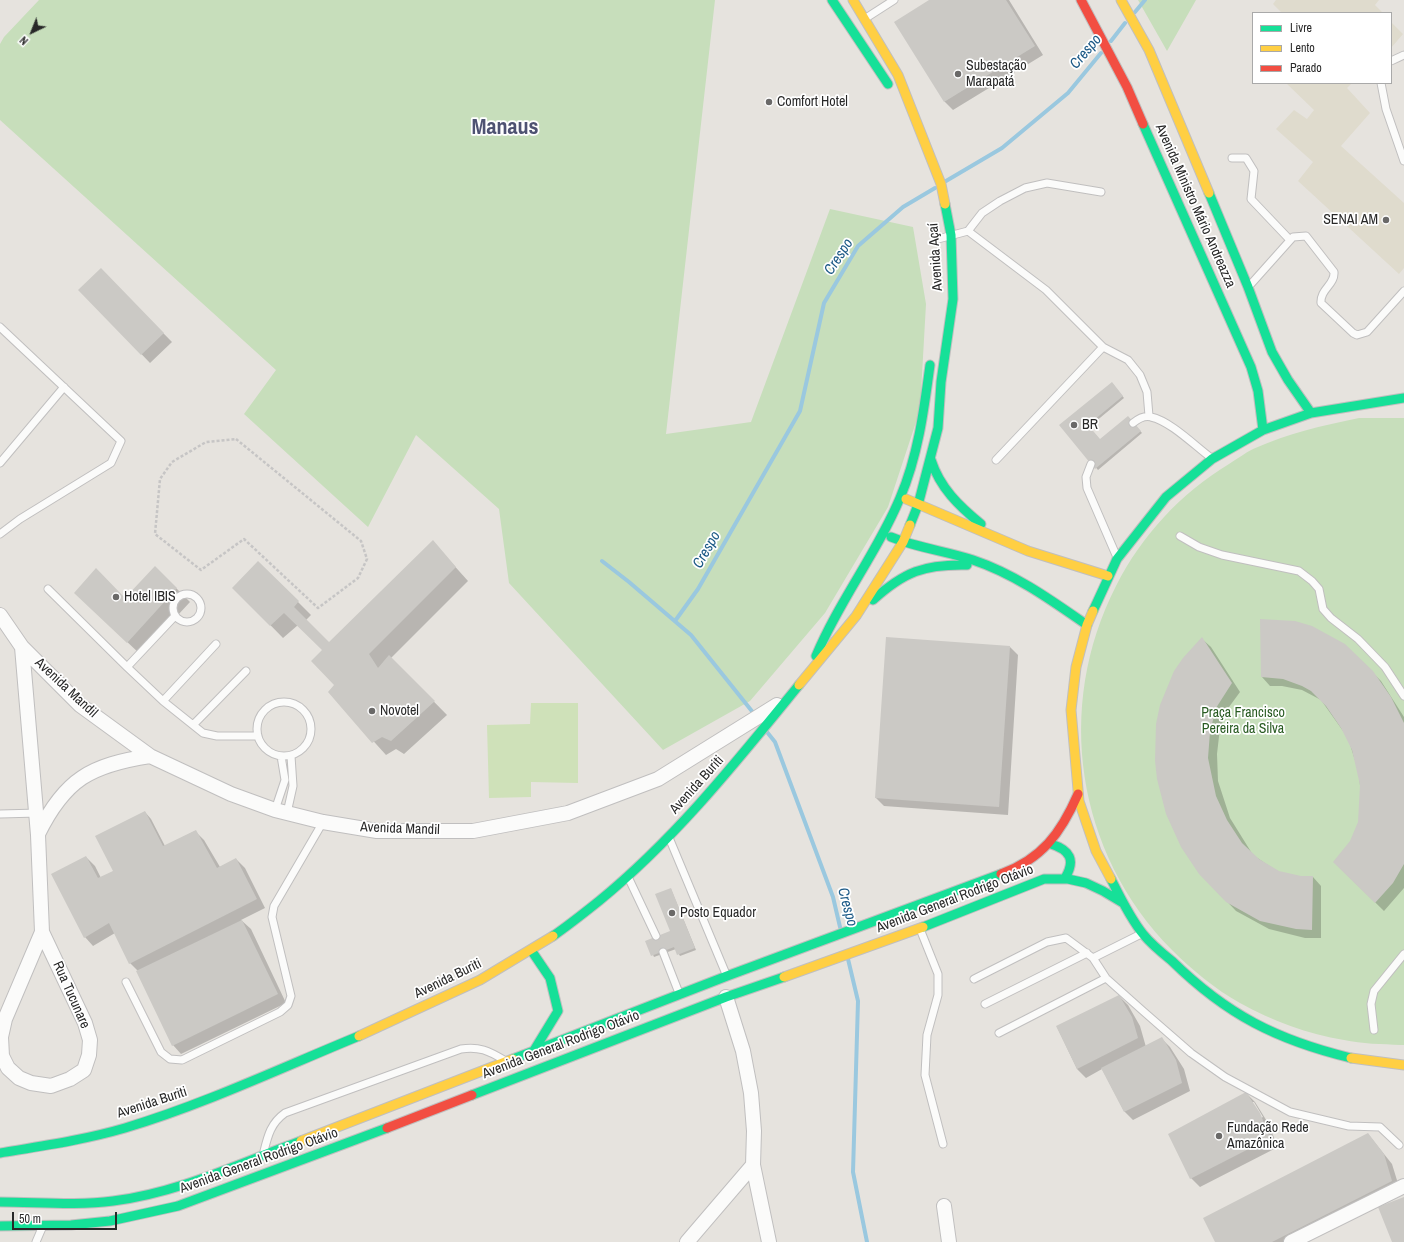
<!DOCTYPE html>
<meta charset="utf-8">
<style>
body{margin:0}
#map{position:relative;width:1404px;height:1242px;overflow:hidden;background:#e6e3de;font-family:"Archivo Narrow",sans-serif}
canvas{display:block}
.legend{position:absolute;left:1252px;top:12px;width:140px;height:72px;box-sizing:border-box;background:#fff;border:1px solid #a9a9a9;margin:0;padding:5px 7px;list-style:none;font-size:12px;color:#282828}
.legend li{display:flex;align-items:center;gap:8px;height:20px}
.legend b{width:20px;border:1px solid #a9a9a9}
.north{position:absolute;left:12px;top:12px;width:40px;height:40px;-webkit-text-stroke:3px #fff;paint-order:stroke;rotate:223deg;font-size:11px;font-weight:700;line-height:16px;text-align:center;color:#282828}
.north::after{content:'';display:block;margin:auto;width:14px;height:18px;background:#282828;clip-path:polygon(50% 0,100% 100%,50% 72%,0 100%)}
.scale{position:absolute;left:12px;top:1212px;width:105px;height:18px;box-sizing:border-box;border:2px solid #282828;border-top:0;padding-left:5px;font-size:12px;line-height:14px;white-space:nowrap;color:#282828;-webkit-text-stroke:3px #fff;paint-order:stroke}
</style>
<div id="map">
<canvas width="1404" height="1242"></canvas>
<ul class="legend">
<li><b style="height:5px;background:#16e098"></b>Livre</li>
<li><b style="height:5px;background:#ffcf43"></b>Lento</li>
<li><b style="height:5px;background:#f24e42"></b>Parado</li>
</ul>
<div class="north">N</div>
<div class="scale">50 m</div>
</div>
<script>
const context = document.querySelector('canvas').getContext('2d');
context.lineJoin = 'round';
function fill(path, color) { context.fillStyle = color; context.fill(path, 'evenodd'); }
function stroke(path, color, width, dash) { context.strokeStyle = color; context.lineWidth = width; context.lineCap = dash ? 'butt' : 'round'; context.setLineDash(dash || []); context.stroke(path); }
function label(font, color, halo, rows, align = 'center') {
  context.font = font + ' "Archivo Narrow",sans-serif'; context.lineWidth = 3.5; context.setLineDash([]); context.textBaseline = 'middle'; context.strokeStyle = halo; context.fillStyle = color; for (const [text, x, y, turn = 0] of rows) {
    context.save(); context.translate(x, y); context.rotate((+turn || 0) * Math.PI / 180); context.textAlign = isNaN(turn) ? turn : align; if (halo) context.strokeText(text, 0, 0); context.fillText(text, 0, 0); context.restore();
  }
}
fill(new Path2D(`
 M1276,0H1379L1375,5L1383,13H1282L1273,4Z
 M1391,22L1403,34L1391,48Z
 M1286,83H1352L1347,88L1370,113L1341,146L1404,203V268L1399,274L1298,181L1313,162L1276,129L1294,110L1307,119L1314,110Z`), '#dfdbcd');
fill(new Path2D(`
 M39,0H715L666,434L751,422L830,209L913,227L926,304L920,410L888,507L825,613L750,701L663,750L509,583L499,509L416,435L368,527L244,414L276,370L0,120V44L4,37Z
 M1138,0H1196L1167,51Z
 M1359,418H1404V1045H1401C1382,1044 1362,1044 1344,1040C1308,1034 1272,1021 1240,1003C1215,989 1192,970 1172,950C1076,853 1054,707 1116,586C1142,535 1180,494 1229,464C1237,459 1245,453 1253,449C1289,433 1321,426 1359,418Z`), '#c7debb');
fill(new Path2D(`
 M531,703H578V783L531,782V797L489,798L487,725L530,724Z`), '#cfe1b9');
fill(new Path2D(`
 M931,0H1009L1043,55L953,110L945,102L895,22Z
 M101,270L172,342L150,363L80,290Z
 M1112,383L1124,398L1089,427L1100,440L1128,417L1142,433L1098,470L1061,426Z
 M433,542L468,581L391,658L447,715L404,754L396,749L386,755L329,692L335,685L323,650L298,625L283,638L234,588L258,562L311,615L306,620L329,644Z
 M155,567L190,602L141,655L89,606L125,600Z
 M1202,639L1211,647L1240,692L1229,707L1220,728L1217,754L1218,781L1230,818L1253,855L1278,872L1301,877H1313L1321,886V938H1305L1269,929L1236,911L1200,873Z
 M1345,645L1381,681L1404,717V888L1384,911L1334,862L1351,842L1359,822L1361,798L1359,773L1348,738L1321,700L1302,690L1282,686H1270L1262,677Z
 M1010,647L1018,655L1008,815L884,806L876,798Z
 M145,812L151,819L165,846L195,831L204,840L220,867L236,859L245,868L265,908L241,920L251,929L286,1003L181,1054L173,1045L138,971L130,963L115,933L93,946L85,937L86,857L95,866L101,878L114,871Z
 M671,889L696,950L680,956L676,949L654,957L647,941L671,932Z
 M1119,996L1128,1005L1140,1026L1146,1047L1162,1039L1170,1047L1184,1069L1190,1091L1133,1120L1124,1111L1102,1069L1086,1078L1077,1069L1057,1027Z
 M1246,1093L1255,1102L1268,1123L1278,1147L1200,1187L1191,1178ZM1251,1102H1254L1263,1117L1261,1118Z
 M1368,1134L1392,1164L1400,1190L1298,1242H1216Z`), '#0003');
stroke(new Path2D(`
 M1135,12L1145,0
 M1111,41L1125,23
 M946,181L1002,148L1068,93L1101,53
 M602,561L629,582L691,635L755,715
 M675,621L698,589L800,411L824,303L858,246L903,207L935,188
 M767,732L775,742L833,897L840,927
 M848,959L858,1001L853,1172L867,1242`), '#9ac8df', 4);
fill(new Path2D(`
 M929,0H1006L1035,46L944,102L894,22Z
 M101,268L164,333L141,355L78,290Z
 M1112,382L1123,396L1088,425L1100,439L1128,416L1141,431L1095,469L1059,425Z
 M433,540L456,567L369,654L378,668L389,655L435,701L391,741L382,737L372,743L328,692L334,685L311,661L322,650L284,613L270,626L232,588L258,561L299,601L294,607L329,642Z
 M155,566L177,588L127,643L74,593L96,568L125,598Z
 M1260,619L1295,621L1312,626L1345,644L1373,671L1391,697L1404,723V864L1393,883L1375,903L1333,862L1350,841L1358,822L1360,785L1352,750L1341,728L1326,706L1311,691L1302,686L1283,679L1261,677Z
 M886,637L1010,646L999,807L875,798Z
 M1202,637L1232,683L1216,708L1210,732L1208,758L1216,796L1227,820L1242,843L1259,859L1279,871L1301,876H1313L1312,930L1296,929L1260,921L1226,902L1199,874L1181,847L1166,814L1157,779L1155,761L1156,724L1160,705L1174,671L1183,658Z
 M145,811L163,846L196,830L217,868L236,858L257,899L129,964L109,923L84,938L51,874L86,856L98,878L113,871L95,836Z
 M671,888L695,948L677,955L674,947L651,956L645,941L670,931L655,894Z
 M242,920L278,994L172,1046L136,971Z
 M1119,995L1132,1017L1138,1038L1077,1069L1056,1026Z
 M1162,1037L1176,1060L1182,1083L1124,1112L1101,1068Z
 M1246,1092L1260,1113L1270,1138L1190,1179L1168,1134Z
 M1368,1133L1384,1154L1392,1181L1272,1242H1215L1203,1218Z
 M1404,1197V1242H1392L1378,1207Z`), '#cbc9c5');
const lane = new Path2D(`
 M866,18L894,0
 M1391,61L1404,55
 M1381,83L1386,109L1404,161
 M1232,158H1246L1254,171L1251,199L1290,240
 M968,231L1046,290L1103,347L1128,360L1140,375L1147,392L1149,416
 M938,239L968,231L982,213L1000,201L1025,188L1047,183L1101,192
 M1251,284L1293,237L1306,236L1334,272C1335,285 1320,289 1321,303L1353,333L1357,335L1367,332L1404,291
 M0,327L121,441L111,463L20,519L0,534
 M1133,423C1138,419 1144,415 1151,417C1170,421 1194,445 1210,457
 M996,460L1103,347
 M0,463L64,387
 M1091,464L1086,477L1087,488L1116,555
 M1180,536L1199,547L1222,555L1299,571L1312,581L1319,589L1323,609L1331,618L1358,639L1385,667L1404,696
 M48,589L127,667
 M173 608a14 14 0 1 1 28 0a14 14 0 1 1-28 0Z
 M175,616L127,667L163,701L203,733L217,736H258
 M163,701L216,644
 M257 729a27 27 0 1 1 54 0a27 27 0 1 1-54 0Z
 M193,725L246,671
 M275,810L285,780L281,756
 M287,813L293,786L291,756
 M0,814L38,813
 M670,840L726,974
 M629,879L656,936
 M920,929L938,974V995L927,1035L925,1075L943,1144
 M663,952L679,993
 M1093,958L1141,934
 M974,979L1047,942L1066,938L1093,958L1106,978L1143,1011L1191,1053L1225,1077L1290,1112L1349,1126L1380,1127L1399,1145
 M126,982L161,1052L170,1059L182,1060L280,1012L288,1005L291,996L272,917L274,906L323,822
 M985,1004L1087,953
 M1374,1030L1371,1004L1374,991L1404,954
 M999,1033L1106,978
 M264,1151C268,1135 271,1123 285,1113L461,1049C479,1046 489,1051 504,1060
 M36,1242L42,1228`);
const street = new Path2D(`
 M0,615L22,647L80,705L150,756L231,794L275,810L323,822L377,831H473L568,813L658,779L777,705
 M22,647L38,835L42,932L85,1023L90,1040L89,1055L84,1070L70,1079L51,1086L31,1083L19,1078L8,1068L2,1056L1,1037L5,1019L42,932
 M38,834C65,779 91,765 150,756
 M753,1165L769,1242
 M944,1206L949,1242
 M687,1242L753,1165L754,1131L751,1093L743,1051L726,997
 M1291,1242L1404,1186`);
const fast = new Path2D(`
 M832,0L888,84
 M1143,124L1251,367L1258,391L1263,430
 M1209,193L1248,287L1272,352L1288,380L1311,413
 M931,460C940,488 959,506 981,524
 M910,525L918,505L938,428L941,382L953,299L951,235L945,204
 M891,537C918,548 946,551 973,560C1015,574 1051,600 1087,625
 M873,600C904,572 924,564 967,565
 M1093,611L1117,559L1166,497L1212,459L1263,430L1311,413L1404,398
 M816,656C839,601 877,553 900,498C918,456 924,410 930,365
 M1051,844C1070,850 1076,860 1065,878
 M1111,879C1120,897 1130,918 1143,934C1151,944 1162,953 1172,961C1227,1015 1277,1040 1351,1058
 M923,927L1044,879H1068L1086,883L1103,891L1123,903
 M553,936C569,925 584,913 599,901C676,838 737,761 799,685
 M531,950L550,978L558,1011L533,1052
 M513,1059L727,976L1001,874
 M472,1095L726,997L784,977
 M0,1153C42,1146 84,1140 125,1128C205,1104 281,1068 359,1036
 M0,1202C37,1202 76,1206 113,1201C178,1193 240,1163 301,1141
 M0,1226L71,1225L110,1221L178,1206L387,1128`);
const slow = new Path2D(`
 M853,0L898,75L941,184L945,204
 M1121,0L1149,50L1209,193
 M906,499L1028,551L1108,576
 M1093,611L1087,625L1076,667L1071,710L1079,801L1096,851L1111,879
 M799,685L856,616L903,542L910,525
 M784,977L923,927
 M359,1036L480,980L553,936
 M1351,1058L1404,1065
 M301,1141L513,1059`);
const jam = new Path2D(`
 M1081,0L1127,87L1143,124
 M1001,874C1042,859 1061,833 1078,794
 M387,1128L472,1095`);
stroke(lane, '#c0bfbf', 9);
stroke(street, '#c0bfbf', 16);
stroke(fast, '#c0bfbf', 11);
stroke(slow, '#c0bfbf', 11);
stroke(jam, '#c0bfbf', 11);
stroke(new Path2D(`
 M236,439L361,541L367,559L358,578L318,608L244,539L201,570L155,534L160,479L172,462L206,442Z`), '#c6c5c5', 2.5, [3, 2]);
stroke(lane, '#fbfbfa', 7);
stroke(street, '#fbfbfa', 14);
stroke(fast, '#16e098', 9);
stroke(slow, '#ffcf43', 9);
stroke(jam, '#f24e42', 9);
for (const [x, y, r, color] of [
 [958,74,4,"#6a6968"],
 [769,102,4,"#6a6968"],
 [1386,220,4,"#6a6968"],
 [1074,425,4,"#6a6968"],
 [116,597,4,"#6a6968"],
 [372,711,4,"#6a6968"],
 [672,913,4,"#6a6968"],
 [1219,1136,4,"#6a6968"]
]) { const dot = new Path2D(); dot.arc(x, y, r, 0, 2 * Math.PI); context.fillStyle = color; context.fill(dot); stroke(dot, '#fff', 1.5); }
label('14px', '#282828', '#fff', [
 ["Subestação",966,66],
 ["Marapatá",966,82],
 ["Comfort Hotel",777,102],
 ["SENAI AM",1378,220,"right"],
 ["BR",1082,425],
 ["Hotel IBIS",124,597],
 ["Novotel",380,711],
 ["Posto Equador",680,913],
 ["Fundação Rede",1227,1128],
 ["Amazônica",1227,1144]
], 'left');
label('14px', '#282828', '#fff', [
 ["Avenida Ministro Mário Andreazza",1195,206,66],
 ["Avenida Açaí",936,257,-94],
 ["Avenida Mandil",66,688,43],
 ["Avenida Buriti",697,785,-48],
 ["Avenida Mandil",400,829,2],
 ["Avenida General Rodrigo Otávio",955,899,-21],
 ["Avenida Buriti",448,979,-26],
 ["Rua Tucunare",71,995,66],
 ["Avenida General Rodrigo Otávio",561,1045,-21],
 ["Avenida Buriti",152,1103,-18],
 ["Avenida General Rodrigo Otávio",259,1161,-20]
]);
label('14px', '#295b22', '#fff', [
 ["Praça Francisco",1243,713],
 ["Pereira da Silva",1243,729]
]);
label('italic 15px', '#1d5a87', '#fff', [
 ["Crespo",1086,52,-50],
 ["Crespo",839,257,-57],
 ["Crespo",707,550,-60],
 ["Crespo",847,907,75]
]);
label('bold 22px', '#4e5272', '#fff', [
 ["Manaus",505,128]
]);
</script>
